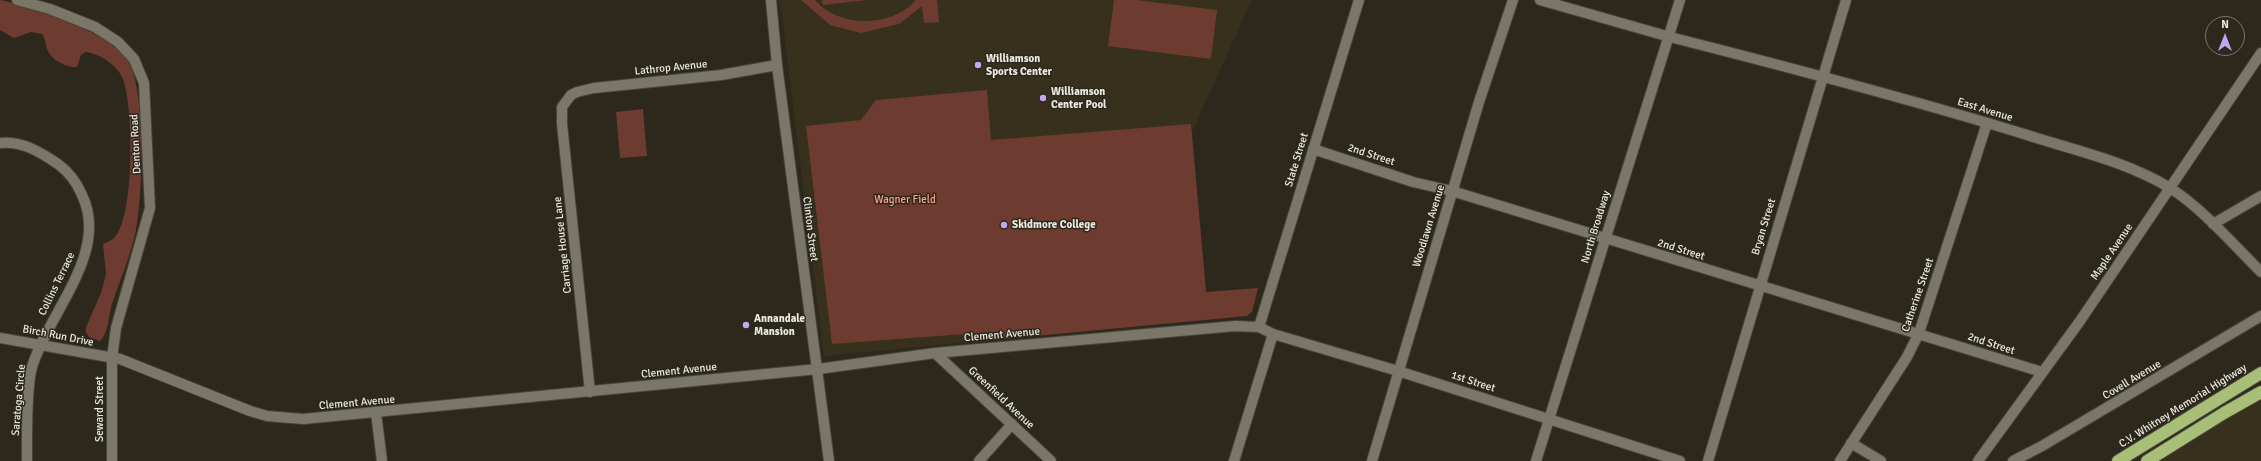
<!DOCTYPE html>
<style>
body{margin:0}
#map{position:relative;width:2261px;height:461px;overflow:hidden;background:#2c281b;font-family:Signika,sans-serif}
canvas{display:block}
.north{position:absolute;left:2205px;top:16px;width:40px;height:40px;box-sizing:border-box;background:#2c281b;border:1px solid #78756a;border-radius:50%;rotate:0deg;font-size:11px;font-weight:700;line-height:16px;text-align:center;color:#ebe9e0}
.north::after{content:'';display:block;margin:auto;width:14px;height:18px;background:#c3a7f2;clip-path:polygon(50% 0,100% 100%,50% 72%,0 100%)}
</style>
<div id="map">
<canvas width="2261" height="461"></canvas>
<div class="north">N</div>
</div>
<script>
const context = document.querySelector('canvas').getContext('2d');
context.lineJoin = 'round';
function fill(path, color) { context.fillStyle = color; context.fill(path, 'evenodd'); }
function stroke(path, color, width, dash) { context.strokeStyle = color; context.lineWidth = width; context.lineCap = dash ? 'butt' : 'round'; context.setLineDash(dash || []); context.stroke(path); }
function label(font, color, halo, rows, align = 'center') {
  context.font = font + ' Signika,sans-serif'; context.lineWidth = 3; context.setLineDash([]); context.textBaseline = 'middle'; context.strokeStyle = halo; context.fillStyle = color; for (const [text, x, y, turn = 0] of rows) {
    context.save(); context.translate(x, y); context.rotate((+turn || 0) * Math.PI / 180); context.textAlign = isNaN(turn) ? turn : align; if (halo) context.strokeText(text, 0, 0); context.fillText(text, 0, 0); context.restore();
  }
}
fill(new Path2D(`
 M780,0H1252L1192,132L1209,319L824,356Z
 M2261,400V461H2160L2215,425Z`), '#36301d');
fill(new Path2D(`
 M0,0C30,6 103,31 124,54C147,79 143,196 136,230C131,255 120,280 112,304C108,316 109,333 100,341L89,337L86,332V327L101,293L106,274L103,244C106,242 111,241 114,238C135,218 134,103 122,77C116,64 99,54 86,52L81,55L77,67C67,68 51,60 47,49C45,43 46,39 42,34L31,32L14,38L0,30Z
 M801,0H815C838,28 892,28 916,0H937L939,22L924,23L922,6L899,24L861,33L830,25Z
 M822,0H867L823,5Z
 M1114,0H1136L1217,10L1211,59L1108,46Z
 M987,90L991,140L1191,124L1206,292L1258,288L1252,312L1247,316L993,340L992,332L832,344L806,126L861,120L876,100Z
 M643,109L647,156L620,158L616,112Z`), '#6e3b31');
const street = new Path2D(`
 M17,0L50,9L95,27L118,42L134,59L144,83L150,208L116,328L112,358V461
 M1540,0L1670,37
 M0,143C23,141 40,152 58,164C69,172 77,183 82,195C110,253 48,313 32,367C26,388 27,438 27,461
 M1313,149L1413,182L1452,191L2042,372
 M2213,224L2261,196
 M1259,327L1359,0
 M0,338L120,359L250,411L267,416L303,419L818,369L935,353L1235,326L1259,327L1273,334L1398,371L1680,461
 M935,353L1051,461
 M590,392L562,124V107L571,95L577,92L594,88L721,75L777,65
 M376,413L382,461
 M1851,443L1881,461
 M979,461L1012,424
 M1234,461L1273,334
 M1372,461L1479,102L1513,0
 M1708,461L1846,0
 M1840,461L1907,357L1919,333L1987,123
 M1978,461L2080,321L2261,53
 M2013,461L2042,446L2261,316`);
const secondary = new Path2D(`
 M771,0L777,65L829,461
 M1670,37C1788,67 1907,98 2024,134C2073,150 2126,161 2170,188C2202,208 2234,245 2261,272
 M1536,461L1680,0`);
const highway = new Path2D(`
 M2118,461L2261,373
 M2147,461L2224,413L2261,392`);
stroke(street, '#48453a', 12);
stroke(secondary, '#48453a', 12);
stroke(highway, '#48453a', 14);
stroke(street, '#7b7768', 10);
stroke(secondary, '#7b7768', 10);
stroke(highway, '#a9bf78', 12);
for (const [x, y, r, color] of [
 [978,65,4,"#c3a7f2"],
 [1043,98,4,"#c3a7f2"],
 [1004,225,4,"#c3a7f2"],
 [746,325,4,"#c3a7f2"]
]) { const dot = new Path2D(); dot.arc(x, y, r, 0, 2 * Math.PI); context.fillStyle = color; context.fill(dot); stroke(dot, '#2c281b', 1.5); }
label('bold 11px', '#ebe9e0', '#2c281b', [
 ["Williamson",986,59],
 ["Sports Center",986,72],
 ["Williamson",1051,92],
 ["Center Pool",1051,105],
 ["Skidmore College",1012,225],
 ["Annandale",754,319],
 ["Mansion",754,332]
], 'left');
label('11px', '#ebe9e0', '#2c281b', [
 ["Lathrop Avenue",671,68,-6],
 ["East Avenue",1985,110,17],
 ["Denton Road",136,144,-93],
 ["2nd Street",1371,155,18],
 ["State Street",1297,160,-73],
 ["Woodlawn Avenue",1429,226,-73],
 ["North Broadway",1596,227,-73],
 ["Bryan Street",1764,227,-73],
 ["Clinton Street",810,229,83],
 ["Carriage House Lane",563,245,-96],
 ["2nd Street",1681,250,17],
 ["Maple Avenue",2112,252,-56],
 ["Collins Terrace",57,284,-64],
 ["Catherine Street",1918,295,-71],
 ["Clement Avenue",1002,335,-5],
 ["Birch Run Drive",58,336,11],
 ["2nd Street",1991,344,18],
 ["Clement Avenue",679,371,-6],
 ["Covell Avenue",2132,380,-31],
 ["1st Street",1473,382,18],
 ["Greenfield Avenue",1001,398,43],
 ["Saratoga Circle",19,400,-85],
 ["Clement Avenue",357,403,-5],
 ["C.V. Whitney Memorial Highway",2183,406,-32],
 ["Seward Street",100,409,-90]
]);
label('11px', '#ffa28f', '#2c281b', [
 ["Wagner Field",905,200]
]);
</script>
